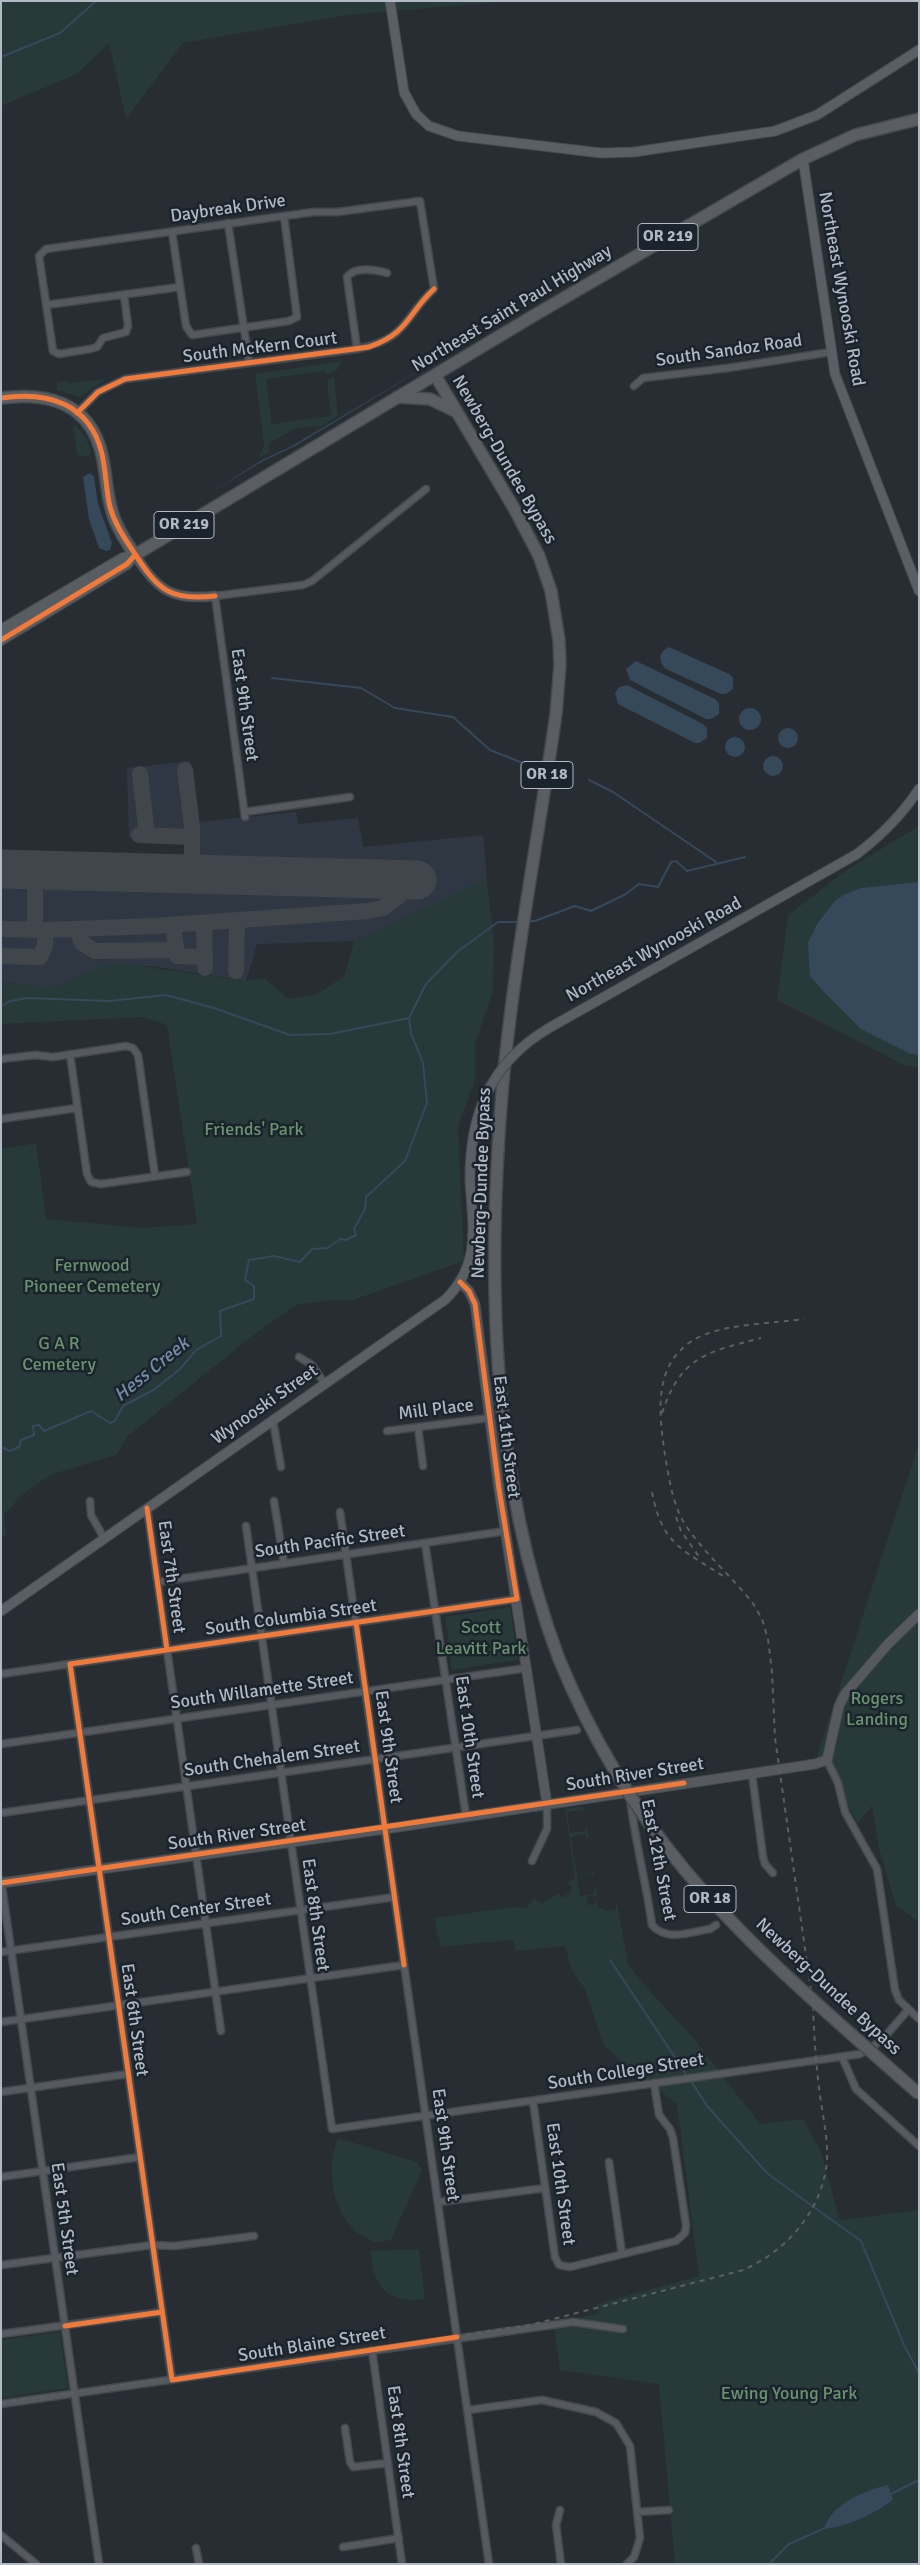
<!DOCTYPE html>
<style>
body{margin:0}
#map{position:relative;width:920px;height:2565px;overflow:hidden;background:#272d32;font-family:Signika,sans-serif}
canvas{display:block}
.frame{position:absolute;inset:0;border:2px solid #b0b9c4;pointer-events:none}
</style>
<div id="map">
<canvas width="920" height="2565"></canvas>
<div class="frame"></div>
</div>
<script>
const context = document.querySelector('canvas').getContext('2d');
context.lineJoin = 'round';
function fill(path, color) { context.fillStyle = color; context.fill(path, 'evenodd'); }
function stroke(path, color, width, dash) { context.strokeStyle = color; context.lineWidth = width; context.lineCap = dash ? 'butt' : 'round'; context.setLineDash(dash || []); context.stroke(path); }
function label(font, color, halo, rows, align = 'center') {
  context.font = font + ' Signika,sans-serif'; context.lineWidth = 5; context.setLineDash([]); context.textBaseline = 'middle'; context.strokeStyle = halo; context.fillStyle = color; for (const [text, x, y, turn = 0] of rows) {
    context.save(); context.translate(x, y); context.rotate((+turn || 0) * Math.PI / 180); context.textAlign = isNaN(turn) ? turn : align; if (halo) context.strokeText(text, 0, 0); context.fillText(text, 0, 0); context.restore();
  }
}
fill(new Path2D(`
 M190,761L197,822L296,812L298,824L358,818L363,847L483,835L487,879L373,934L354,941L257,944L246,981L152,966H104L66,983L47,988L1,982V859L184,864L185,841L129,838L127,768Z`), '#2f3842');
fill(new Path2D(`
 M7,1H511L347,15L183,43L126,119L109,43L77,74L1,106V4Z
 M342,361L338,369L326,375L325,371L266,379L272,424L331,416L327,380L334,377L338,416L322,426L296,428L270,443L269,453L259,457L264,444L255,374Z
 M103,379L105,380L80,397L57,390V382L67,381L71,383Z
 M76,425L86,438L91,452L89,456H79L77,452L73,426Z
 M919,826V1067L906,1066L777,1000L788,915L848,869Z
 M487,879L494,942L493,991L475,1044V1081L458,1126L464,1261L353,1300H333L296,1305L255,1334L128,1436L116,1455L50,1475L22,1495L4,1515L6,1536L1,1537V1149L36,1143L46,1219L143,1228L197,1224L167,1025L143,1017L1,1024V982L47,988L66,983L104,966L126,964L246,981L264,978L289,999L317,994L344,976L354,941L373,934Z
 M919,1443V1922L896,1906L879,1849L872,1806L858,1823L817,1756Z
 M510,1607L518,1660L452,1670L445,1617Z
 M583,1806L585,1814L582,1810L567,1812L570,1833L585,1831L587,1826L589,1838L586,1839V1834L571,1837L574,1857H578L574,1858L577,1874L593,1872V1867L594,1877L591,1873L577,1875L580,1896L594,1894V1889H596L597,1896L587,1897L588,1905L596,1904V1897L599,1909L604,1908L605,1911L616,1909L615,1894L628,1963L638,1978L695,2040L760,2124L803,2119L820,2149L840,2220L919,2210V2564H675L659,2384L560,2370L554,2324L599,2313L596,2304L699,2276L677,2104L623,2063L603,2044L585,1989L572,1971L565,1946L516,1951L513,1940L441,1947L434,1918L512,1907L526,1908L534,1899L542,1903L558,1893L563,1898L572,1889L567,1882L575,1878L565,1809Z
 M338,2138L417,2162L422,2170L391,2240C385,2241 377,2243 372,2241C333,2226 324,2172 338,2138Z
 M419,2249L425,2299C387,2304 373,2288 371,2251Z
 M60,2332L68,2388L1,2398V2340Z`), '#273939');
fill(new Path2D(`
 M442,357L295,446L263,461L207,495L262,460L290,447Z
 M90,473L94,477L98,504L112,543L110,550L106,551L99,548L89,519L83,477Z
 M669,647L729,674L733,678V689L726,694H721L666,669C658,661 658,652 669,647Z
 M636,661L715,699L719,703V714L711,719H706L630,680L626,669Z
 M627,685L703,724L707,728V738L699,743H695L618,704L615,693L619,687Z
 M739 719a11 11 0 1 1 22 0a11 11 0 1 1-22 0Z
 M778 738a10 10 0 1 1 20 0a10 10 0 1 1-20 0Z
 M725 747a10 10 0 1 1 20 0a10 10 0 1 1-20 0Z
 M763 766a10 10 0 1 1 20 0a10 10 0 1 1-20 0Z
 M919,882V1055L911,1054L861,1029L825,993L810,976L808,943L817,924L835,901L845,894L862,888Z
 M888,2485L893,2500C871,2515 850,2526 824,2529C832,2503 864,2491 888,2485Z`), '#36495b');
stroke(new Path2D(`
 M1,57L60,33L96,1
 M272,678L361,688L395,708L453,717L490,750L533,767
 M589,780L613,792L716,862
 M529,921H535L575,906L591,911L626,894L639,884L658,887L671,862L676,861L687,871L745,857
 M1,1006L10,1001L28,998L109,1001L166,995L214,1008L290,1035L330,1034L409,1018
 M1,1447L10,1451L19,1447L21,1440L34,1435L33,1426L39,1425L44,1431L91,1411L110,1423L115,1421L123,1406L155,1389L180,1369L196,1350L221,1336L220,1311L254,1299V1286L245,1280L249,1260L274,1256L300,1262L312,1249L327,1248L341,1239L346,1240L356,1235L354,1229L365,1209L366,1197L405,1161L427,1103L423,1063L411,1033L409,1018L426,984L457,952L498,922H519
 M610,1960L688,2077
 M691,2081L707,2106L768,2174L861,2241L904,2345L919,2373
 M891,2494L919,2480
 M769,2564L789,2544L825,2528`), '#36495b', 2);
stroke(new Path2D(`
 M185,770L192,826V874
 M140,774L147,835
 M139,835L192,837
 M35,870V930
 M204,923L205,968
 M173,925L177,956L204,957
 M1,929L45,930L154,926L368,911L383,908L399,896L402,885L393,879
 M77,929L82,943L95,951L174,950
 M1,956L40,957L45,946V930
 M236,971L237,921`), '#40464b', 16);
stroke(new Path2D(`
 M1,869L417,880`), '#40464b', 39);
const minor = new Path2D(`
 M228,223L249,362
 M172,232L186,326L192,335L289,321L297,317L284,216
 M46,305L180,287
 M357,349L347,277C355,266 376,270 387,273
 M634,386L643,378L728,368L831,352
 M77,413L98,392L125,379L357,349C408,339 403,318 434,289L420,201L337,212H314L284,216L46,249L39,256L53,351L59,354L90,349L97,347L103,338L126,332L128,326L124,295
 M244,812L350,797
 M245,817L215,596L303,585L312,581L426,489
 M70,1054L87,1174L91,1182L101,1184L187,1172
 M1,1059L35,1055L53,1057L126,1046L133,1048L138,1055L155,1176
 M1,1119L77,1108
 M299,1357L312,1365L325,1384
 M273,1420L281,1467
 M418,1427L423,1466
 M387,1431L489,1418
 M90,1501L91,1515L104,1538
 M274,1501L284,1564
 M147,1508L221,2031
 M340,1512L489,2564
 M246,1526L332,2129L860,2054L881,2041L908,2010
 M425,1543L466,1816
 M158,1582L506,1531
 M70,1664L172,2380
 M1,1674L517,1599
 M1,1744L527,1668
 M827,1760L838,1783L845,1812L877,1869L895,1990L899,2000L919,2019
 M752,1774L763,1857L765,1864L773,1873
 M630,1798C635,1841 646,1882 652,1925C666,1942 691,1932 710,1929L716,1925
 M1,1813L577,1730
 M532,1861L547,1829V1804
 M1,1880L99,2564
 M1,1952L395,1897
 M1,2022L404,1965
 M842,2057L856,2089L919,2146
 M1,2092L128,2074
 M533,2101L555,2257L559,2265L570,2267L676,2241L685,2233L686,2225L673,2138L670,2129L659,2115L654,2083
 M609,2162L622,2254
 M1,2177L140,2157
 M439,2202L545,2188
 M1,2265L152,2245L174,2246L254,2236
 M1,2334L162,2312
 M372,2350L402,2564
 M1,2404L573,2322L623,2329
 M468,2410L542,2400L596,2412L616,2423L630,2446L640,2538L634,2557L627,2564
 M345,2428L350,2462L353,2467L388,2463
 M560,2510L556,2525L561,2564
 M637,2512L669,2510
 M1,2535L36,2564
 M343,2547L399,2538
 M196,2548L199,2564`);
const tertiary = new Path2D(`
 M135,555C158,590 171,601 215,596
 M460,1282L469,1291L475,1304L499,1489L547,1804
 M1,1883L385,1829L815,1764L827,1760L839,1706L845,1694L888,1644L919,1614`);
const secondary = new Path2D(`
 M390,1L404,92L416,114L429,126L458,136L601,153L634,152L775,131L817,115L919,50
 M803,159L835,374L919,591
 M549,1028L857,854C882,835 902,815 919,789
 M1,1611L446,1299C481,1263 473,1228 470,1182`);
const primary = new Path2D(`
 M1,630L123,558L135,555
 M1,640L127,564L135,555`);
const trunk = new Path2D(`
 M435,375L515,510L539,556L551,591L559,640L560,665L556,714C539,833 516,951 504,1071C486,1266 489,1473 559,1659
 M397,397L430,399L457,412
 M1,398C46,392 88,402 101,451C106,470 106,489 111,508C115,525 125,540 135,555L533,316L803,159L855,135L919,119`);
stroke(minor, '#44494d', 9);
stroke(tertiary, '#44494d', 11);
stroke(secondary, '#44494d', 11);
stroke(primary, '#44494f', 12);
stroke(trunk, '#44494d', 14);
stroke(minor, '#565a60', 6);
stroke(tertiary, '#565a60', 9);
stroke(secondary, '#5a5f66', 9);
stroke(primary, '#585d62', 10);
stroke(trunk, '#5a5e62', 11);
stroke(new Path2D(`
 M662,1413C681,1356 707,1352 761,1338
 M652,1492C662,1546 684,1550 726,1578
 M676,1517L681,1531L700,1558
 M1,2403L530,2325L743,2270C787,2251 823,2210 827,2160C828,2139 823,2117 820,2096C816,2065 814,2036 813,2005L775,1738L772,1672L768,1639L762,1619L754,1605C732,1576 702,1552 683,1521C672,1501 669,1478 665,1455C658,1409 652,1355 706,1334C732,1324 776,1323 804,1319`), '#5a5f64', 2, [5, 5]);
const secondaryBridge = new Path2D(`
 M470,1182C469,1115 490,1063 549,1028`);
const trunkBridge = new Path2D(`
 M559,1659C590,1734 632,1806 684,1869C754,1952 838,2022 919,2094`);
stroke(secondaryBridge, '#44494d', 11, []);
stroke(trunkBridge, '#44494d', 14, []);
stroke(secondaryBridge, '#5a5f66', 9);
stroke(trunkBridge, '#5a5e62', 11);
stroke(new Path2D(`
 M1,398C47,391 90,403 102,454C106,472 106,490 110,507C115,525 125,539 135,554C158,590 170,601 215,596
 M77,413L98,392L125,379L369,347C410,332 407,314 434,289
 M1,640L127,564L135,555
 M147,1508L167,1650
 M356,1622L404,1965
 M1,1883L684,1783
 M65,2326L162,2312
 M457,2337L172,2380L70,1664L517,1599L499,1489L475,1304L469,1291L460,1282`), '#f17a3a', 5);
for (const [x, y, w] of [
 [668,237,60],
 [184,525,60],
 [547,775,52],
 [710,1899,52]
]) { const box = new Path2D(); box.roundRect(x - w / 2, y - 13.5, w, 27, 4); context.fillStyle = '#1b232c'; context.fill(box); stroke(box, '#b0b9c4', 1); }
label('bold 16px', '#b0b9c4', null, [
 ["OR 219",668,237],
 ["OR 219",184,525],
 ["OR 18",547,775],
 ["OR 18",710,1899]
]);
label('18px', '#b0b9c4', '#1b232c', [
 ["Daybreak Drive",228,209,-8],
 ["Northeast Wynooski Road",841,289,80],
 ["Northeast Saint Paul Highway",512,309,-31],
 ["South McKern Court",260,348,-7],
 ["South Sandoz Road",729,351,-8],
 ["Newberg-Dundee Bypass",504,460,60],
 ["East 9th Street",244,705,82],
 ["Northeast Wynooski Road",654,950,-29],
 ["Newberg-Dundee Bypass",482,1183,-88],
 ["Wynooski Street",265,1405,-35],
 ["Mill Place",436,1410,-7],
 ["East 11th Street",506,1437,83],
 ["South Pacific Street",330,1542,-8],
 ["East 7th Street",171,1577,82],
 ["South Columbia Street",291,1618,-8],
 ["South Willamette Street",262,1691,-8],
 ["East 10th Street",469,1737,82],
 ["East 9th Street",388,1747,82],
 ["South Chehalem Street",272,1759,-8],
 ["South River Street",635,1775,-9],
 ["South River Street",237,1835,-8],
 ["East 12th Street",658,1860,79],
 ["South Center Street",196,1910,-8],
 ["East 8th Street",315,1915,82],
 ["Newberg-Dundee Bypass",828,1987,43],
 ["East 6th Street",134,2020,82],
 ["South College Street",626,2072,-9],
 ["East 9th Street",445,2145,82],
 ["East 10th Street",560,2184,82],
 ["East 5th Street",64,2219,82],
 ["South Blaine Street",312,2345,-9],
 ["East 8th Street",400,2442,82]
]);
label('18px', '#69936f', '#1b232c', [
 ["Friends' Park",254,1130],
 ["Fernwood",92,1266],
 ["Pioneer Cemetery",92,1287],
 ["G A R",59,1344],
 ["Cemetery",59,1365],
 ["Scott",481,1628],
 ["Leavitt Park",481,1649],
 ["Rogers",877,1699],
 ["Landing",877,1720],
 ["Ewing Young Park",789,2394]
]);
label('italic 19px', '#728da6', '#1b232c', [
 ["Hess Creek",152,1370,-39]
]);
</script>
